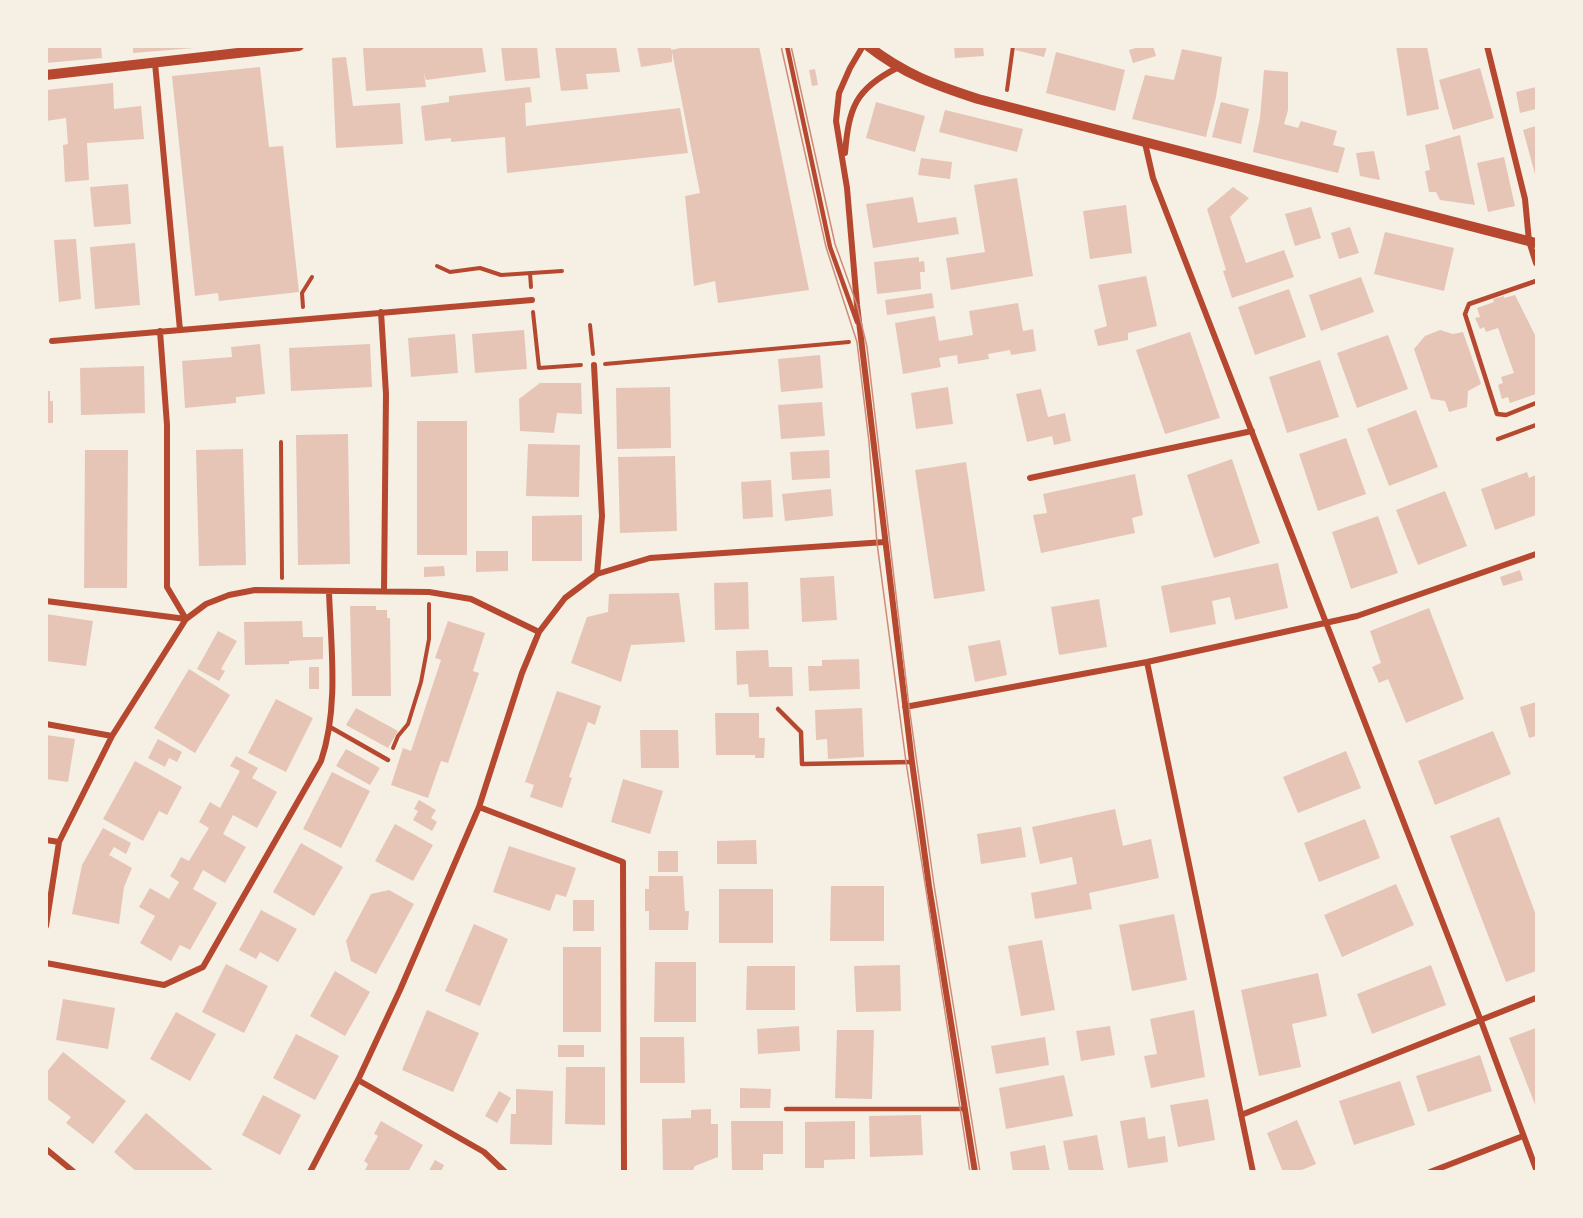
<!DOCTYPE html>
<style>
body{margin:0}
#map{position:relative;width:1583px;height:1218px;overflow:hidden;background:#f6efe4;font-family:"Public Sans",sans-serif}
canvas{display:block}
.frame{position:absolute;inset:0;border:48px solid #f6efe4;pointer-events:none}
</style>
<div id="map">
<canvas width="1583" height="1218"></canvas>
<div class="frame"></div>
</div>
<script>
const context = document.querySelector('canvas').getContext('2d');
context.lineJoin = 'round';
function fill(path, color) { context.fillStyle = color; context.fill(path, 'evenodd'); }
function stroke(path, color, width, dash) { context.strokeStyle = color; context.lineWidth = width; context.lineCap = dash ? 'butt' : 'round'; context.setLineDash(dash || []); context.stroke(path); }
fill(new Path2D(`
 M46,46H101L102,58L46,63Z
 M133,46H194V48L133,53Z
 M384,46H482L486,72L426,80L424,73L426,87L366,91L363,48Z
 M501,46H537L540,78L505,81Z
 M555,46H616L620,72L586,74L588,89L561,91Z
 M637,46H671V50L689,46H759L809,290L718,303L715,281L694,286L685,196L700,193L672,52V62L641,67Z
 M954,46H983L984,56L955,58Z
 M1016,46H1047L1044,57L1015,50Z
 M1142,46H1153L1156,56L1133,63L1129,50Z
 M1396,46H1427L1439,109L1407,116Z
 M1182,49L1222,57L1216,97L1206,137L1132,119L1145,75L1174,80Z
 M1056,52L1125,70L1115,111L1046,93Z
 M346,57L353,106L400,103L403,144L336,148L332,58Z
 M260,67L269,147L283,146L299,292L219,301L218,293L195,296L172,76Z
 M1480,68L1494,118L1453,130L1439,80Z
 M815,69L818,85L812,86L809,70Z
 M1264,70L1288,72V110L1284,124L1298,128L1301,121L1337,131L1333,145L1345,148L1338,173L1253,152L1260,118Z
 M113,83L114,109L141,106L144,139L87,143L89,180L65,182L63,145L68,144L66,118L46,121V90Z
 M530,87L532,102L525,103L526,126L680,108L688,153L507,173L505,137L451,142V138L425,141L421,106L449,102V96Z
 M1536,87V109L1520,113L1516,92Z
 M876,102L925,116L915,152L866,138Z
 M1221,102L1249,109L1241,144L1212,137Z
 M945,110L1023,129L1017,152L939,132Z
 M1536,126V178L1523,130Z
 M1460,135L1475,205L1440,200L1436,192H1429L1425,171L1430,170L1425,145Z
 M1374,151L1380,180L1360,176L1356,153Z
 M1504,157L1515,206L1488,212L1477,163Z
 M921,158L952,162L950,179L918,175Z
 M1017,178L1033,276L951,290L946,258L985,252L974,185Z
 M128,184L131,224L94,227L90,187Z
 M1233,187L1249,198L1230,217L1246,263L1284,250L1294,277L1232,298L1223,271L1226,270L1207,209Z
 M913,197L918,223L956,217L959,234L873,248L866,204Z
 M1126,205L1132,253L1090,259L1083,211Z
 M1311,207L1321,238L1295,246L1285,214Z
 M1350,227L1359,253L1339,259L1331,233Z
 M1385,232L1454,248L1444,291L1374,274Z
 M76,239L81,299L59,302L54,240Z
 M135,243L140,305L95,309L90,247Z
 M919,257V262L924,261L925,272H920L921,289L877,294L874,262Z
 M1146,276L1157,326L1128,333V340L1098,346L1094,330L1107,326L1098,285Z
 M1361,277L1374,312L1321,331L1309,295Z
 M1289,289L1306,337L1255,355L1238,307Z
 M932,293L934,308L887,315L885,300Z
 M1515,295L1536,337V394L1510,403L1508,397L1502,399L1498,385L1503,383L1501,377L1514,373L1498,328L1486,332L1484,327L1480,329L1475,318L1480,317L1477,308L1494,302L1493,299L1504,296V298Z
 M1018,303L1023,331L1033,329L1036,351L1011,355L1010,350L988,354L989,359L958,364L957,355L939,358L941,367L903,374L895,323L935,316L939,341L973,335L969,311Z
 M524,330L527,369L475,373L472,334Z
 M1440,330L1453,334L1463,332L1481,384L1468,391L1467,407L1449,412L1445,401L1431,399L1414,349L1425,336Z
 M1190,332L1220,418L1165,434L1136,350Z
 M455,334L458,373L411,377L408,338Z
 M1388,335L1408,389L1357,408L1337,353Z
 M260,344L265,394L236,397V403L185,408L182,361L232,357L231,347Z
 M370,344L372,387L291,391L289,348Z
 M820,355L823,388L781,392L778,359Z
 M1320,360L1339,417L1287,433L1269,377Z
 M144,366L145,413L81,415L80,368Z
 M540,383H581L582,414L557,413L554,433L520,431L519,399Z
 M670,387L671,448L617,449L616,388Z
 M948,387L953,424L916,429L911,393Z
 M1041,389L1048,417L1065,413L1071,441L1054,445L1052,436L1027,442L1016,394Z
 M46,391H50V401H53V423H46Z
 M822,402L825,436L781,439L778,405Z
 M1416,410L1438,467L1389,486L1367,429Z
 M417,421H467V555H417Z
 M348,434L350,564L298,565L296,435Z
 M1346,438L1366,494L1318,511L1299,454Z
 M528,444L580,445L579,497L526,496Z
 M243,449L246,565L199,566L196,450Z
 M85,450H128L127,588H84Z
 M829,450L830,478L792,480L790,452Z
 M675,456L677,531L620,533L618,457Z
 M1232,459L1260,543L1214,558L1187,475Z
 M966,462L985,591L934,599L915,470Z
 M1527,472L1529,478L1536,475V515L1495,530L1481,489Z
 M1135,474L1143,515L1132,518L1135,533L1041,553L1033,515L1047,513L1043,494Z
 M771,480L773,517L743,519L741,482Z
 M831,489L833,516L785,521L782,494Z
 M1445,491L1467,546L1418,565L1396,510Z
 M582,515V561H532V516Z
 M1378,516L1398,573L1351,589L1332,532Z
 M476,551H508V571L476,572Z
 M1278,563L1288,608L1235,620L1230,597L1212,601L1216,624L1170,633L1161,586Z
 M444,566L445,576L424,577V567Z
 M1520,570L1523,580L1503,586L1500,577Z
 M834,576L837,620L802,622L800,578Z
 M748,582L749,629L715,630L714,583Z
 M679,593L685,642L631,645L621,682L571,663L587,617L608,612L609,594Z
 M1099,599L1107,647L1059,655L1051,607Z
 M350,606H376V610H387V618H390L391,696H352Z
 M1429,608L1464,699L1406,723L1388,679L1379,683L1372,667L1381,663L1370,631Z
 M46,614L93,621L86,666L46,661Z
 M302,621L303,637H323V659L289,661V664L245,665L244,622Z
 M448,621L485,633L473,671L479,673L448,763L441,761L428,798L391,785L403,748L411,751L441,660L435,658Z
 M218,631L237,641L221,669L225,671L219,681L197,669Z
 M1000,640L1007,675L975,682L968,646Z
 M768,650L769,667H792L793,696L749,697L748,684L737,685L736,651Z
 M859,659L860,689L809,691L808,666H822V660Z
 M309,667H319V689H309Z
 M189,669L230,695L195,753L154,728Z
 M557,691L601,706L595,725L588,722L569,777L572,778L562,808L530,797L534,785L525,782Z
 M276,699L313,718L286,772L248,753Z
 M1536,702V736L1529,738L1520,707Z
 M356,708L398,731L388,748L346,725Z
 M862,708L864,757L828,759L827,739L816,740L815,710Z
 M715,713H759V738H765L764,758H755V755H716Z
 M640,730H678L679,768H641Z
 M1493,731L1511,774L1435,805L1418,761Z
 M46,735L75,739L68,782L46,779Z
 M158,739L182,752L177,762L169,758L165,767L148,758Z
 M346,749L380,768L370,785L336,766Z
 M1346,751L1361,788L1298,813L1283,777Z
 M236,756L258,768L252,778L277,792L257,828L233,815L223,834L246,847L225,883L203,870L193,889L217,903L190,950L180,945L171,961L140,943L155,916L139,907L150,888L169,899L179,882L170,876L175,868L181,857L189,861L209,828L199,822L205,811L210,802L220,808L240,771L230,766Z
 M135,761L182,787L167,815L159,811L143,841L103,819Z
 M332,772L370,791L341,848L303,829Z
 M623,779L663,791L650,834L611,822Z
 M419,800L436,810L431,818L437,822L432,831L413,820L418,811L414,809Z
 M1115,809L1123,846L1151,839L1159,878L1089,893L1092,909L1035,919L1031,893L1077,884L1072,857L1040,864L1032,827Z
 M1499,817L1536,915V971L1506,982L1450,836Z
 M1365,819L1380,858L1319,882L1304,843Z
 M395,824L433,845L413,881L375,861Z
 M1021,827L1026,857L981,864L977,834Z
 M103,828L131,843L126,854L114,847L109,855L132,868L124,887L119,924L72,914L82,865Z
 M756,840L757,864H717V841Z
 M301,843L343,867L314,916L273,892Z
 M509,846L576,868L566,897L556,894L550,911L493,892Z
 M658,851H678V872H658Z
 M649,876H683L685,911H689L688,930H649V911H645V889H649Z
 M1396,884L1414,925L1342,957L1324,915Z
 M831,886H884V941H830Z
 M719,889H773V943H719Z
 M389,890L414,904L376,974L351,961L346,941L371,894Z
 M573,900H594V931H573Z
 M261,910L297,929L278,962L260,952L256,959L239,950Z
 M1174,914L1187,980L1132,991L1119,925Z
 M474,924L508,939L480,1006L445,991Z
 M1042,940L1055,1010L1021,1016L1008,946Z
 M563,947H601V1032H563Z
 M655,962H696V1022H654Z
 M226,964L268,986L244,1033L202,1012Z
 M900,965L901,1011L856,1012L854,966Z
 M1431,965L1446,1005L1372,1034L1357,994Z
 M747,966H795V1010H746Z
 M335,971L370,992L345,1036L310,1016Z
 M1318,973L1327,1016L1292,1024L1301,1067L1259,1076L1241,990Z
 M63,999L115,1008L108,1049L56,1040Z
 M427,1010L479,1033L453,1092L402,1070Z
 M1194,1010L1205,1077L1151,1088L1144,1056L1157,1054L1150,1019Z
 M176,1012L216,1034L190,1081L150,1059Z
 M799,1026L800,1051L758,1054L757,1029Z
 M1110,1026L1115,1055L1081,1061L1076,1031Z
 M1536,1028V1107L1509,1038Z
 M837,1030H874L872,1099L835,1098Z
 M296,1034L339,1056L315,1100L273,1078Z
 M640,1037H684L685,1083H640Z
 M1045,1037L1049,1065L996,1074L991,1046Z
 M558,1045H584V1057H558Z
 M63,1052L126,1101L93,1144L66,1123L71,1117L46,1098V1073Z
 M1480,1055L1492,1091L1428,1112L1416,1076Z
 M566,1067H605V1125L565,1124Z
 M1064,1075L1073,1116L1006,1129L999,1088Z
 M1400,1081L1415,1125L1354,1145L1339,1101Z
 M740,1088L771,1089L770,1108H740Z
 M516,1089L553,1091L552,1145L510,1144L511,1114H516Z
 M499,1091L511,1098L497,1123L485,1116Z
 M263,1095L301,1115L280,1155L242,1135Z
 M1208,1099L1215,1140L1178,1147L1170,1105Z
 M711,1109V1124H718V1157L695,1166L692,1172H663L662,1119L691,1118V1110Z
 M146,1113L212,1169L210,1172H137L114,1152Z
 M921,1115L923,1155L870,1157L869,1116Z
 M1145,1117L1148,1139L1165,1136L1168,1162L1128,1168L1120,1121Z
 M1297,1120L1316,1164L1297,1172H1283L1267,1133Z
 M381,1121L423,1145L409,1170L413,1172H364L368,1164L364,1161L378,1136L374,1134Z
 M731,1121H783V1154H763V1172H732Z
 M855,1121V1159L824,1160V1168H805V1122Z
 M1097,1135L1104,1172H1069L1063,1141Z
 M1045,1145L1050,1172H1013L1010,1152Z
 M435,1160L444,1165L441,1172H428Z`), '#e6c5b7');
stroke(new Path2D(`
 M1007,90L1013,46
 M437,266L450,272L480,268L501,275L562,271
 M530,273L531,287
 M303,307L302,293L312,277
 M533,312L539,368L581,365
 M590,325L593,354
 M605,364L849,342
 M281,442L282,578
 M393,748L398,736L408,724L421,682L429,639V604`), '#b5482f', 4);
stroke(new Path2D(`
 M787,46L830,247L857,322
 M1536,281L1469,304L1465,314L1497,414L1506,415L1536,403
 M1498,439L1536,425
 M778,709L801,732L802,764L912,762
 M330,727L388,760
 M786,1109H965`), '#b5482f', 4.5);
stroke(new Path2D(`
 M863,46L850,68L839,93L836,121L847,188L857,305L912,762L929,886L975,1172
 M1487,46L1525,199L1529,241L1536,263
 M155,63L180,330
 M1145,143L1153,178L1481,1021L1536,1169
 M845,153C849,108 855,89 897,68
 M381,312L386,394L384,591
 M52,341L532,300
 M594,365L602,516L597,574
 M1030,478L1252,431
 M46,601L186,619L167,587V425L160,331
 M1147,662L1253,1172
 M905,707L1147,662L1357,616L1536,554
 M46,724L112,736
 M479,807L623,862L624,1172
 M46,840L59,842
 M46,926L59,842L112,736L186,619L206,604L229,595L255,590L429,592L471,599L539,632
 M46,963L164,985L203,967L321,761C339,708 331,647 329,592
 M358,1080L484,1152L505,1172
 M1241,1115L1536,998
 M46,1149L74,1172
 M310,1172L358,1080L400,990L479,807L522,673L539,632L565,598L597,574L650,558L885,542
 M1430,1172L1523,1136`), '#b5482f', 6);
stroke(new Path2D(`
 M868,46C904,74 935,85 978,99L1536,243
 M46,75L299,46`), '#b5482f', 10);
stroke(new Path2D(`
 M781,46L826,247L857,342L869,442L877,543L906,762L970,1172
 M791,46L835,244L857,305L867,347L909,706L934,885L980,1172`), '#cf8b77', 1.5);
</script>
